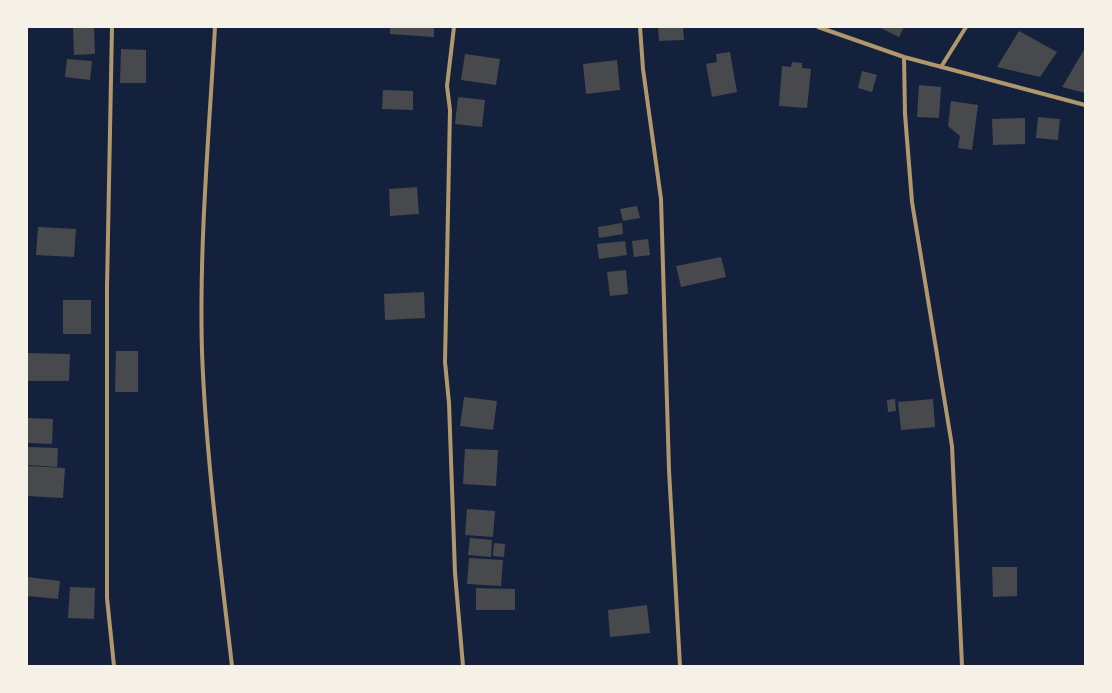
<!DOCTYPE html>
<style>
body{margin:0}
#map{position:relative;width:1112px;height:693px;overflow:hidden;background:#14213d;font-family:"Fira Sans",sans-serif}
canvas{display:block}
.frame{position:absolute;inset:0;border:28px solid #f6f1e7;pointer-events:none}
</style>
<div id="map">
<canvas width="1112" height="693"></canvas>
<div class="frame"></div>
</div>
<script>
const context = document.querySelector('canvas').getContext('2d');
context.lineJoin = 'round';
function fill(path, color) { context.fillStyle = color; context.fill(path, 'evenodd'); }
function stroke(path, color, width, dash) { context.strokeStyle = color; context.lineWidth = width; context.lineCap = dash ? 'butt' : 'round'; context.setLineDash(dash || []); context.stroke(path); }
fill(new Path2D(`
 M73,27H94L95,54L74,55Z
 M390,27H434V37L390,34Z
 M658,27H683L684,40L659,41Z
 M879,27H904L899,37Z
 M1019,31L1057,52L1040,77L997,67Z
 M1085,48V93L1062,87L1064,84Z
 M121,49L146,50V83H120Z
 M730,52L737,92L712,97L706,64L717,62L716,54Z
 M465,54L500,59L496,85L461,80Z
 M67,59L92,61L90,80L65,77Z
 M617,60L620,90L586,94L583,64Z
 M792,62L802,63V68L811,69L807,108L779,106L782,66L791,67Z
 M862,71L877,75L872,92L858,88Z
 M919,85L941,87L939,118L917,117Z
 M383,90L413,91V110L382,109Z
 M458,97L485,100L482,127L455,124Z
 M951,101L978,105L972,150L958,148L960,136L948,126Z
 M1038,117L1060,119L1058,140L1036,138Z
 M1025,118V144L993,145L992,119Z
 M417,187L419,214L390,216L389,189Z
 M637,206L640,218L623,221L620,209Z
 M622,223L623,234L599,238L598,227Z
 M38,227L76,229L74,257L36,255Z
 M648,239L650,255L634,257L632,241Z
 M625,241L627,255L599,259L597,244Z
 M721,257L726,277L681,287L676,266Z
 M626,270L628,294L610,296L607,272Z
 M424,292L425,318L385,320L384,294Z
 M63,300H91V334H63Z
 M116,351H138V392H115Z
 M27,353L70,354L69,381H27Z
 M464,397L497,401L493,430L460,426Z
 M895,399L896,411L888,412L887,400Z
 M933,399L935,427L901,430L898,402Z
 M27,418L53,419L52,444L27,443Z
 M27,447L58,448L57,467L27,465Z
 M465,449L498,450L496,486L463,484Z
 M27,466L65,468L63,498L27,496Z
 M467,509L495,511L493,537L465,535Z
 M470,538L492,540L491,557L468,555Z
 M494,543L505,544L504,557L493,556Z
 M469,558L503,560L501,586L467,584Z
 M992,567H1017V596L993,597Z
 M27,577L60,581L58,599L27,596Z
 M70,587L95,588L94,619L68,618Z
 M476,588L515,589V610H476Z
 M647,605L650,633L610,637L608,610Z`), '#48494c');
stroke(new Path2D(`
 M112,27L107,287V598L114,666
 M215,27C209,135 199,244 202,352C206,457 220,562 232,666
 M454,27L447,86L450,110L445,362L449,403L455,573L463,666
 M640,27L643,69L661,199L669,470L680,666
 M818,27L904,57L1085,105
 M904,57L905,114L912,202L952,446L962,666
 M941,67L966,27`), '#b1986c', 4);
</script>
